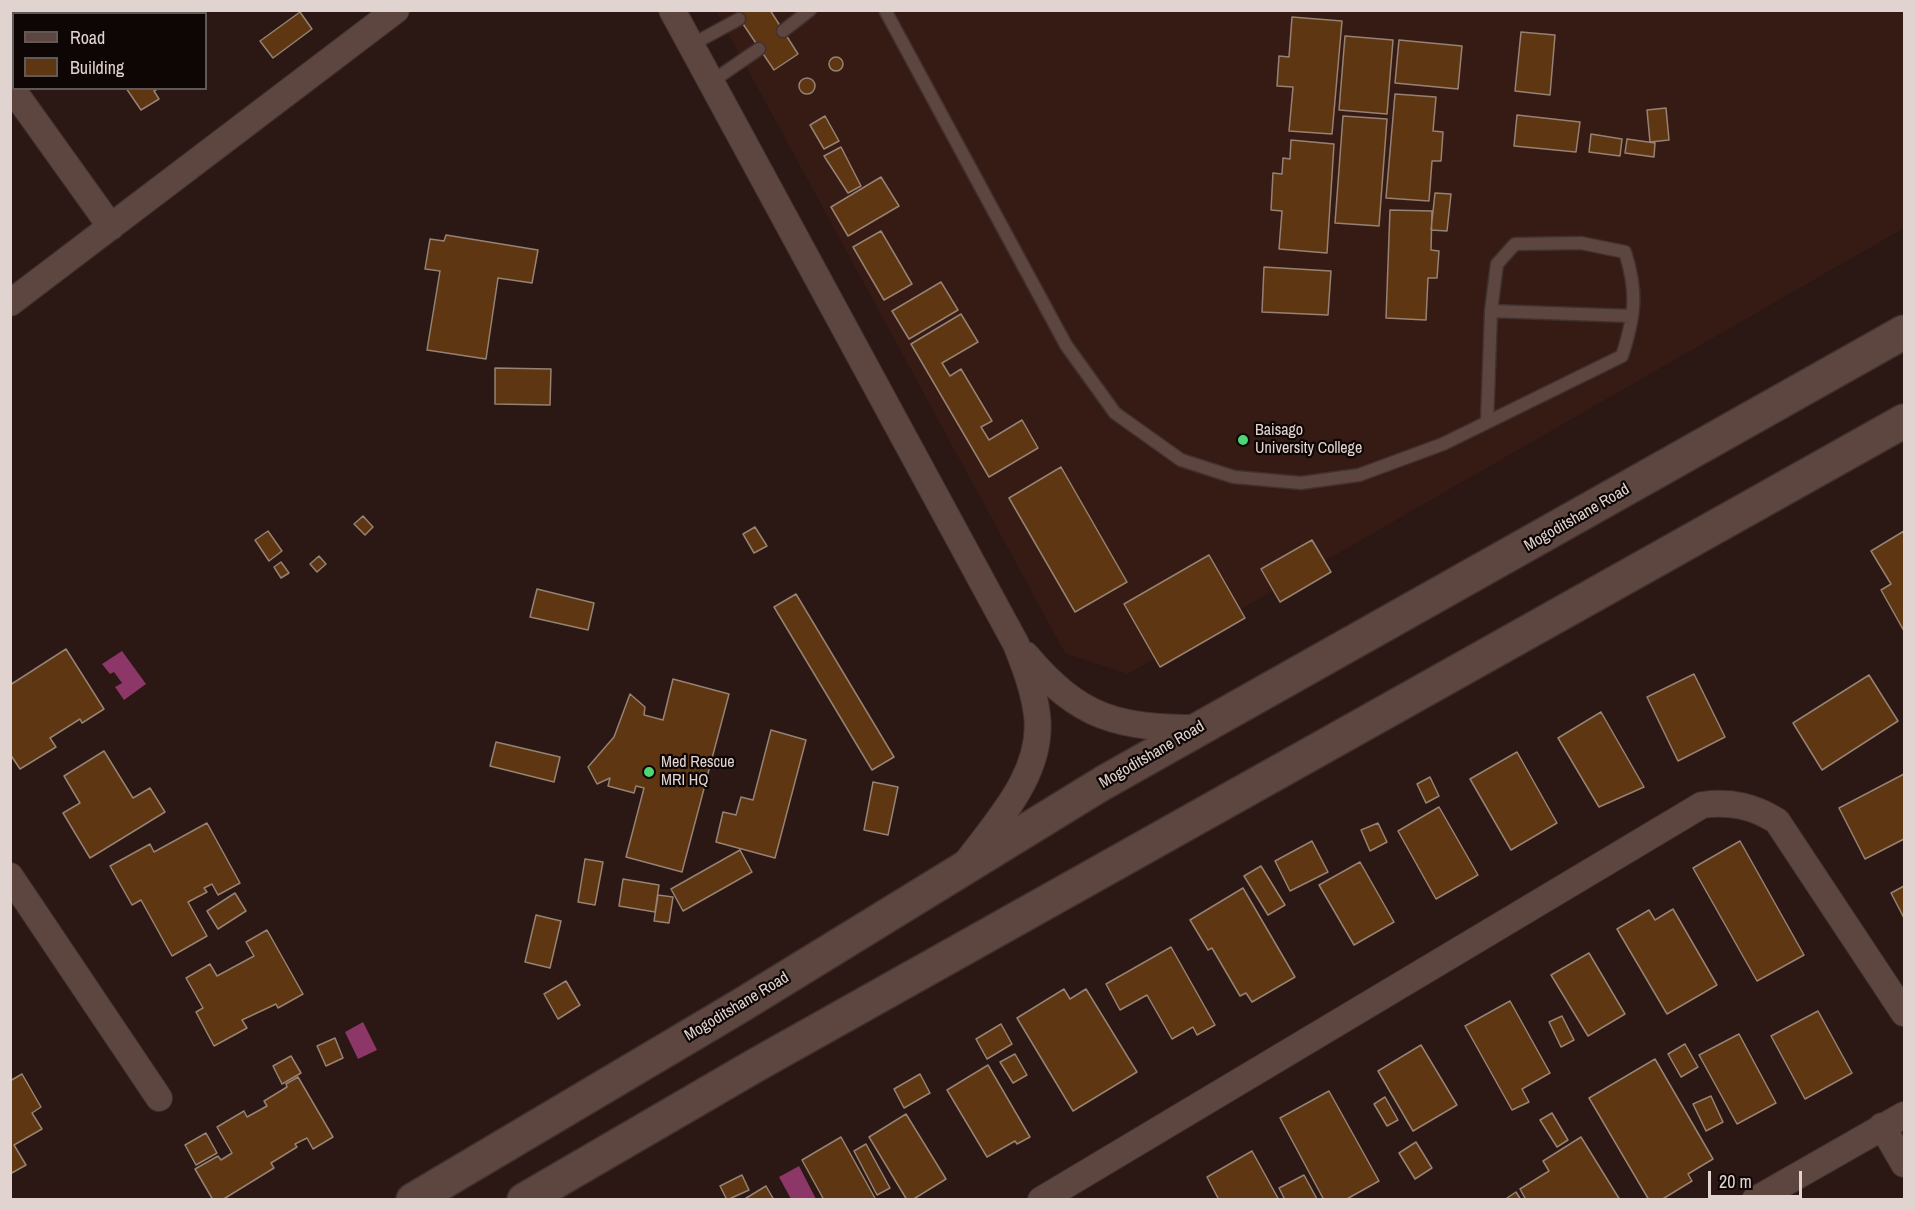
<!DOCTYPE html>
<style>
body{margin:0}
#map{position:relative;width:1915px;height:1210px;overflow:hidden;background:#2b1713;font-family:"Archivo Narrow",sans-serif}
canvas{display:block}
.frame{position:absolute;inset:0;border:12px solid #e1d3cf;pointer-events:none}
.legend{position:absolute;left:12px;top:12px;width:195px;height:78px;box-sizing:border-box;background:#0d0604;border:2px solid #625855;margin:0;padding:8px 10px;list-style:none;font-size:18px;color:#e1d3cf}
.legend li{display:flex;align-items:center;gap:12px;height:30px}
.legend b{width:30px;border:2px solid #625855}
.scale{position:absolute;left:1708px;top:1171px;width:94px;height:27px;box-sizing:border-box;border:3px solid #e1d3cf;border-top:0;padding-left:8px;font-size:18px;line-height:21px;white-space:nowrap;color:#e1d3cf;-webkit-text-stroke:4px #0d0604;paint-order:stroke}
</style>
<div id="map">
<canvas width="1915" height="1210"></canvas>
<div class="frame"></div>
<ul class="legend">
<li><b style="height:8px;background:#5d4640"></b>Road</li>
<li><b style="height:16px;background:#5f3612"></b>Building</li>
</ul>
<div class="scale">20 m</div>
</div>
<script>
const context = document.querySelector('canvas').getContext('2d');
context.lineJoin = 'round';
function fill(path, color) { context.fillStyle = color; context.fill(path, 'evenodd'); }
function stroke(path, color, width, dash) { context.strokeStyle = color; context.lineWidth = width; context.lineCap = dash ? 'butt' : 'round'; context.setLineDash(dash || []); context.stroke(path); }
function label(font, color, halo, rows, align = 'center') {
  context.font = font + ' "Archivo Narrow",sans-serif'; context.lineWidth = 4.5; context.setLineDash([]); context.textBaseline = 'middle'; context.strokeStyle = halo; context.fillStyle = color; for (const [text, x, y, turn = 0] of rows) {
    context.save(); context.translate(x, y); context.rotate((+turn || 0) * Math.PI / 180); context.textAlign = isNaN(turn) ? turn : align; if (halo) context.strokeText(text, 0, 0); context.fillText(text, 0, 0); context.restore();
  }
}
fill(new Path2D(`
 M716,11H1904V228L1128,674L1065,653Z`), '#361b15');
fill(new Path2D(`
 M122,651L146,684L124,700L115,687L122,683L114,672L110,674L102,664Z
 M363,1022L377,1050L358,1059L345,1032Z
 M799,1166L816,1199H791L779,1177Z`), '#8c3767');
const building = new Path2D(`
 M35,10H103L99,14H37Z
 M106,10H129L131,13L102,14Z
 M744,10H770L798,54L774,70L737,15Z
 M300,12L312,29L273,58L260,41Z
 M1292,17L1342,21L1332,134L1289,131L1293,87L1277,86L1279,56L1289,57Z
 M1521,32L1555,35L1550,95L1515,91Z
 M1345,36L1393,40L1387,114L1339,110Z
 M1399,40L1462,46L1458,89L1395,83Z
 M829 64a7 7 0 1 1 14 0a7 7 0 1 1-14 0Z
 M799 86a8 8 0 1 1 16 0a8 8 0 1 1-16 0Z
 M126,88H159L154,91L159,99L141,110Z
 M1395,94L1436,97L1433,131L1443,132L1441,161H1432L1429,201L1386,198Z
 M1666,108L1669,140L1650,142L1647,110Z
 M1517,115L1580,122L1576,152L1514,146Z
 M825,116L839,141L824,149L810,125Z
 M1343,116L1387,119L1379,226L1335,223Z
 M1591,134L1622,139L1620,156L1589,152Z
 M1627,139L1655,143L1654,157L1625,153Z
 M1291,140L1334,144L1327,253L1279,249L1282,211L1271,210L1273,173L1282,174L1283,158L1290,159Z
 M841,147L861,186L848,193L824,156Z
 M881,177L899,206L848,236L831,207Z
 M1435,193L1451,194L1447,231L1431,230Z
 M1390,210L1432,211L1431,250L1439,251L1437,278H1428L1426,320L1386,318Z
 M881,231L912,284L884,300L853,247Z
 M446,235L538,250L532,283L498,278L486,359L427,350L440,271L425,269L430,239L444,241Z
 M1264,267L1331,271L1328,315L1262,312Z
 M941,282L958,310L909,339L892,311Z
 M961,314L978,342L942,363L950,376L961,369L992,421L981,427L989,440L1022,420L1038,448L989,477L911,344Z
 M495,368L551,369L550,405L495,404Z
 M1061,467L1127,582L1075,612L1009,498Z
 M363,516L373,527L365,535L354,524Z
 M755,527L767,546L754,553L743,534Z
 M268,531L282,551L269,561L255,540Z
 M1904,531V631L1881,590L1891,584L1871,551Z
 M1312,540L1331,572L1280,602L1261,569Z
 M1209,555L1245,618L1160,667L1124,604Z
 M319,556L326,564L317,572L310,564Z
 M281,562L289,573L281,578L274,567Z
 M537,589L594,603L588,630L530,617Z
 M796,594L894,757L872,770L774,607Z
 M66,649L104,709L82,723L80,719L50,738L56,747L20,769L10,754V685Z
 M1694,674L1725,737L1678,761L1647,697Z
 M1869,675L1898,721L1822,770L1793,723Z
 M673,679L729,694L682,872L626,857L644,788L636,786L634,793L608,786L610,778L597,784L588,767L614,737L630,694L645,707L644,715L663,720Z
 M1601,712L1644,787L1599,807L1558,738Z
 M771,730L806,740L775,858L716,842L723,812L736,815L741,797L753,800Z
 M496,742L560,757L554,782L490,766Z
 M104,751L133,798L150,788L165,812L90,858L63,813L80,803L64,776Z
 M1517,752L1557,823L1511,850L1470,779Z
 M1904,774V839L1865,859L1839,808Z
 M1430,777L1439,796L1426,803L1417,784Z
 M873,782L898,787L888,835L864,830Z
 M1439,807L1478,875L1436,899L1398,831Z
 M207,823L240,883L218,895L212,884L204,888L207,892L188,902L207,936L172,956L141,900L132,905L110,866L150,844L154,852Z
 M1378,823L1387,842L1370,851L1361,830Z
 M1312,841L1328,872L1290,891L1275,861Z
 M1740,841L1804,955L1757,981L1693,868Z
 M740,850L752,872L683,911L671,889Z
 M585,859L603,862L595,905L578,902Z
 M1360,862L1394,922L1354,945L1319,885Z
 M1261,866L1285,905L1268,915L1244,876Z
 M623,879L659,885L655,912L619,906Z
 M1904,886V918L1891,893Z
 M1243,888L1295,977L1252,1002L1246,993L1240,996L1212,948L1208,950L1190,920Z
 M235,893L246,911L218,929L207,911Z
 M658,895L673,897L669,923L654,921Z
 M1673,909L1717,985L1667,1014L1617,929L1649,910L1655,920Z
 M536,915L561,921L550,968L525,962Z
 M267,930L303,994L278,1008L276,1004L242,1020L247,1028L214,1046L196,1012L203,1008L186,978L210,964L217,976L254,956L246,942Z
 M1171,947L1215,1025L1197,1035L1193,1027L1172,1039L1147,995L1120,1010L1106,984Z
 M1589,953L1625,1014L1588,1036L1551,975Z
 M566,981L580,1005L558,1019L544,994Z
 M1064,989L1070,999L1086,989L1137,1072L1073,1111L1017,1018Z
 M1510,1001L1550,1073L1522,1089L1529,1102L1512,1110L1465,1026Z
 M1818,1011L1852,1073L1805,1099L1771,1036Z
 M1562,1016L1574,1040L1561,1047L1549,1022Z
 M1001,1024L1012,1044L987,1059L976,1039Z
 M1739,1034L1776,1103L1737,1124L1699,1055Z
 M335,1038L343,1058L326,1066L317,1046Z
 M1685,1044L1698,1067L1681,1077L1668,1054Z
 M1421,1045L1457,1105L1413,1131L1378,1071Z
 M1015,1054L1027,1075L1013,1083L1000,1062Z
 M291,1056L301,1073L282,1084L273,1066Z
 M1655,1059L1713,1159L1688,1174L1692,1181L1661,1200H1649L1589,1098Z
 M988,1065L1030,1137L1017,1144L1015,1141L987,1157L947,1090Z
 M22,1074L41,1107L32,1113L42,1129L14,1145L26,1165L10,1174V1081Z
 M920,1074L930,1093L904,1108L894,1089Z
 M298,1077L333,1137L313,1149L307,1138L295,1144L297,1147L271,1163L274,1168L222,1200H213L195,1169L218,1156L221,1160L232,1153L217,1127L244,1111L247,1117L267,1106L264,1101L287,1087L286,1084Z
 M1329,1091L1379,1181L1345,1200H1324L1280,1118Z
 M1711,1096L1723,1122L1706,1131L1693,1104Z
 M1385,1097L1398,1120L1387,1126L1374,1104Z
 M1552,1113L1568,1140L1557,1147L1540,1120Z
 M906,1114L946,1179L912,1200H907L869,1137Z
 M206,1133L217,1153L196,1165L185,1145Z
 M841,1137L876,1200H824L802,1160Z
 M1581,1137L1620,1200H1526L1520,1189L1549,1171L1543,1161Z
 M1416,1142L1432,1168L1415,1179L1399,1153Z
 M866,1144L890,1188L877,1195L854,1151Z
 M1252,1151L1279,1200H1219L1207,1177Z
 M742,1175L749,1190L727,1200L720,1186Z
 M1304,1175L1317,1199L1285,1200L1279,1188Z
 M766,1186L774,1200H743Z
 M1516,1192L1521,1200H1504Z`);
fill(building, '#5f3612');
stroke(building, '#968273', 1.5);
const service = new Path2D(`
 M885,10L1066,345L1115,413L1181,460L1234,477L1301,483L1359,475L1443,444L1622,356C1635,316 1638,292 1625,252L1581,243L1515,244L1497,264L1491,311L1487,422
 M783,31L810,10
 M691,45L739,19
 M711,82L759,49
 M1491,311L1632,316`);
const minor = new Path2D(`
 M672,10L1016,644C1025,667 1034,690 1037,715C1044,772 998,820 966,863
 M10,86L111,227
 M10,303L396,10
 M1026,655C1080,719 1118,728 1200,728
 M10,876L159,1098
 M1882,1126L1904,1164
 M1041,1200L1702,805C1730,801 1753,806 1777,821L1904,1013
 M1755,1200L1904,1115`);
const secondary = new Path2D(`
 M413,1200L740,1006L1103,783L1904,332
 M524,1200L756,1065L1904,421`);
stroke(service, '#40312f', 15);
stroke(minor, '#40312f', 28);
stroke(secondary, '#40312f', 36);
stroke(service, '#5d4640', 12);
stroke(minor, '#5d4640', 26);
stroke(secondary, '#5d4640', 33);
for (const [x, y, r, color] of [
 [1243,440,6,"#4cd676"],
 [649,772,6,"#4cd676"]
]) { const dot = new Path2D(); dot.arc(x, y, r, 0, 2 * Math.PI); context.fillStyle = color; context.fill(dot); stroke(dot, '#0d0604', 2); }
label('16px', '#e1d3cf', '#0d0604', [
 ["Baisago",1255,431],
 ["University College",1255,449],
 ["Med Rescue",661,763],
 ["MRI HQ",661,781]
], 'left');
label('16px', '#e1d3cf', '#0d0604', [
 ["Mogoditshane Road",1577,518,-30],
 ["Mogoditshane Road",1152,755,-30],
 ["Mogoditshane Road",737,1007,-31]
]);
</script>
